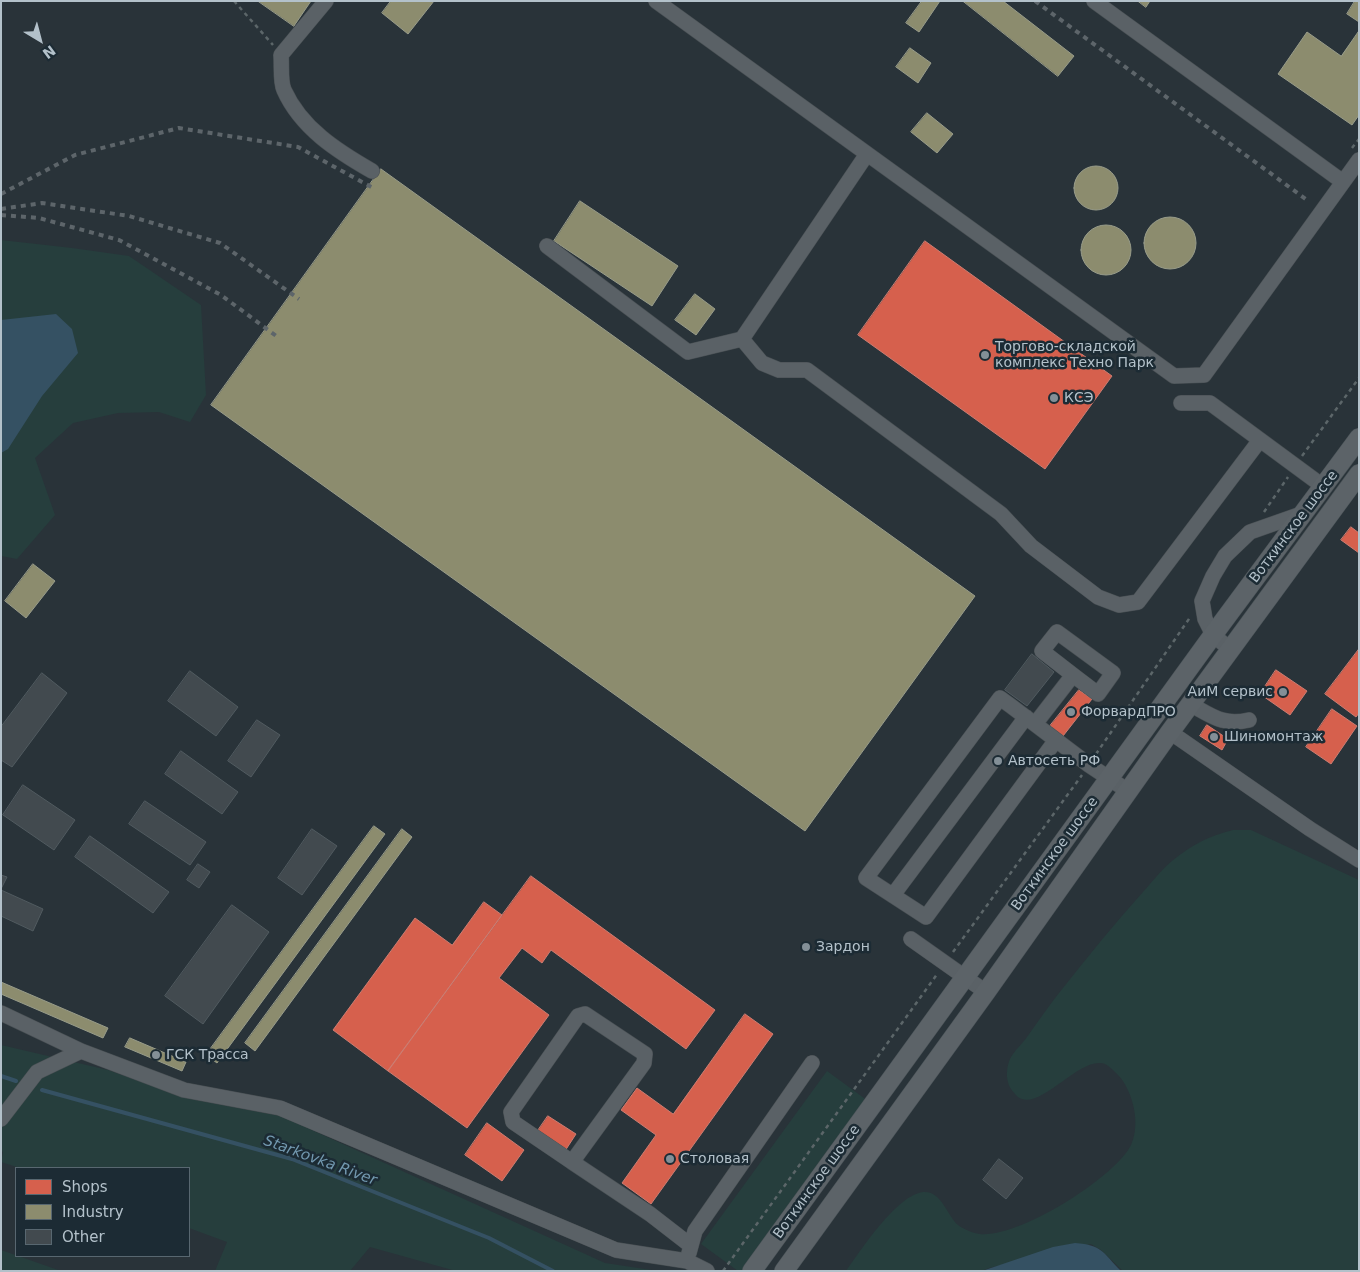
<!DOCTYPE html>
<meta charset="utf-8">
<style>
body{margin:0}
#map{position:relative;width:1360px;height:1272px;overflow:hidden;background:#293339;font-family:"DejaVu Sans",sans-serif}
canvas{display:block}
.frame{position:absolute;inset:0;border:2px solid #b3c1ca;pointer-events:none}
.legend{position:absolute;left:15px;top:1167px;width:175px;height:90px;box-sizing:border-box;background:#1c2b34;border:1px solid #586770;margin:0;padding:6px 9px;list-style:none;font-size:15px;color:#b3c1ca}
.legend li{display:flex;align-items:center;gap:10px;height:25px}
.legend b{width:25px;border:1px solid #586770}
.north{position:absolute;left:15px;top:15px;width:50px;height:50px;-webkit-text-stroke:4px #1c2b34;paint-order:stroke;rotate:143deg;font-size:14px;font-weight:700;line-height:20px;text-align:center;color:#b3c1ca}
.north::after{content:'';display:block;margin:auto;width:18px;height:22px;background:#b3c1ca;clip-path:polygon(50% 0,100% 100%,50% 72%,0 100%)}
</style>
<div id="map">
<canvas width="1360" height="1272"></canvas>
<div class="frame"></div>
<ul class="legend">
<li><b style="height:14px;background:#d6604d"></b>Shops</li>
<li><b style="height:14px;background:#8c8c6e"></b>Industry</li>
<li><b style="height:14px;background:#424a4f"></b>Other</li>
</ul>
<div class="north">N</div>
</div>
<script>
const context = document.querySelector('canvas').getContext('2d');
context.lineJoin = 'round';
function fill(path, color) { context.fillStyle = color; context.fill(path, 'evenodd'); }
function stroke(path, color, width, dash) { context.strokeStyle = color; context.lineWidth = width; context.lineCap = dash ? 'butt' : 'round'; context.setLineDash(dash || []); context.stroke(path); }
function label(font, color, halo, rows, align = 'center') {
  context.font = font + ' "DejaVu Sans",sans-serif'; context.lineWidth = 5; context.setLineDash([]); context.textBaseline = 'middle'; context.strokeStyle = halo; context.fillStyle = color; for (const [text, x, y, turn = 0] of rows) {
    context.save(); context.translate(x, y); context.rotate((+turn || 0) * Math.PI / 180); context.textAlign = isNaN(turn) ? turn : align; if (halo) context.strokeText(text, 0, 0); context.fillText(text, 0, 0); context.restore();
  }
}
fill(new Path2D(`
 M1,240L72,248L129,256L201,305L206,395L190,422L159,412L118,413L73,423L35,458L55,515L17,559L1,556Z
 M1233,830H1251L1359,880V1271H1123L1101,1250L1091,1244L989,1268L982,1271H846C861,1250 897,1195 923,1192C941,1190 947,1215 958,1225C962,1228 970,1232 975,1233C1011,1244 1116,1177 1131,1145C1138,1129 1136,1111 1130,1095C1127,1087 1122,1078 1115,1072C1111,1068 1106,1063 1100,1063C1076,1061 1038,1112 1018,1097C1014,1093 1009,1088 1008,1082C1006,1075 1007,1066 1010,1059C1014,1051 1022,1044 1027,1037C1039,1020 1050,1004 1063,988C1089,955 1115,923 1143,892C1152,882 1161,870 1172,861C1192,845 1208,836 1233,830Z
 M1,1045L108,1070L191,1099L281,1116L605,1263L658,1271H456L370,1247L350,1271H215L227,1242L189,1228V1168H20L1,1162L3,1152L1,1151Z
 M827,1071L868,1101L744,1271H738L701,1244Z
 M1,1250L61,1271H1Z`), '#263e3d');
fill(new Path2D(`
 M56,314L72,329L78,353L42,396L8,449L1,453V320Z
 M1075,1243C1103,1245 1103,1253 1121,1271H982L1053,1247Z`), '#355163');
const shops = new Path2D(`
 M925,241L1112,376L1045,469L858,335Z
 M1351,527L1359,533V553L1341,540Z
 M1359,649V713L1356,717L1325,694Z
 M1276,670L1307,691L1290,715L1260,694Z
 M1079,690L1092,699L1063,736L1050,726Z
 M1332,709L1357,726L1331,764L1306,747Z
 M1207,725L1228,739L1222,750L1200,736Z
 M531,876L715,1010L686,1049L551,950L542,963L522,948L499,978L549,1015L467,1128L388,1071Z
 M484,902L502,915L388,1071L333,1030L415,918L452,945Z
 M745,1014L773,1034L651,1204L622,1183L656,1135L621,1110L637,1088L673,1114Z
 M548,1116L576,1134L565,1151L537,1132Z
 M487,1123L524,1150L502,1181L465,1155Z`);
fill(shops, '#d6604d');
stroke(shops, '#cc7d72', 1);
const industry = new Path2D(`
 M258,1H311L294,26Z
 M391,1H434L408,34L382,13Z
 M922,1H940L919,32L906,23Z
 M963,1H1003L1074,56L1058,76Z
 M1138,1H1150L1146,7Z
 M1355,1H1359V22L1347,14Z
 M1359,31V115L1352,125L1278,74L1307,32L1341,56Z
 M910,48L931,63L918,83L896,67Z
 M927,113L953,134L937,153L911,132Z
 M1074 188a22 22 0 1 1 44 0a22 22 0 1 1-44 0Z
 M381,169L975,596L805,831L211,405Z
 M580,201L678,266L652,306L554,241Z
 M1144 243a26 26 0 1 1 52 0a26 26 0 1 1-52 0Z
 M1081 250a25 25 0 1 1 50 0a25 25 0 1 1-50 0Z
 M695,294L715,309L696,335L675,320Z
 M33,564L55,581L26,618L5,601Z
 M374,826L385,834L217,1063L206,1055Z
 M402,829L412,837L255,1051L245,1043Z
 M1,982L108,1028L103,1038L1,994Z
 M130,1038L186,1062L182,1071L125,1047Z`);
fill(industry, '#8c8c6e');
stroke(industry, '#989c8a', 1);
stroke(new Path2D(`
 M1,1076L16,1081
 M42,1090L292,1159L489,1238L553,1271`), '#355163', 4);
const building = new Path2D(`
 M1032,654L1054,672L1027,706L1005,690Z
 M190,671L238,707L216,736L168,701Z
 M42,673L67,693L12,767L1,760V727Z
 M257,720L280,735L251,777L228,761Z
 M181,751L238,792L222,814L165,774Z
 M23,785L75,820L54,850L3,815Z
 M145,801L206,842L190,865L129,824Z
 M312,829L337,846L302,895L278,878Z
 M90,836L169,892L153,913L75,857Z
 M198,864L210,872L199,888L187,880Z
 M1,875L7,877L1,889Z
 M1,890L43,909L33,931L1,916Z
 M232,905L269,932L203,1024L165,996Z
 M999,1159L1023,1178L1006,1199L983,1180Z`);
fill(building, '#424a4f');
stroke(building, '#515b60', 1);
const minor = new Path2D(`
 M326,1L281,55C282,66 280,81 284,90C301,128 337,151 372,171
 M656,1L1174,376L1204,375L1359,160
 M1094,1L1343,182
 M547,246L688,352L742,339L867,154
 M742,339L762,363L779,370H807L1001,514L1031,546L1098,597L1119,605L1138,602L1260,440
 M1181,403H1210L1324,487
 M1230,649L1213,635L1205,619L1202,601L1213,576L1225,556L1250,532L1304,513
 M1190,704C1212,716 1223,726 1249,720
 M1035,724L1073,675L1042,651L1057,632L1113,673L1098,694L1073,675
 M1170,732L1310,829L1359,860
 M1056,740L926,917L866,878L1000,698L1011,706L1089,765L1128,791
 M893,895L1026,717
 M911,939L986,992
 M1,1013L81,1051
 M1,1119L37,1072L81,1051L184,1090L280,1108L616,1250L687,1261L707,1271
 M572,1162L513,1122L511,1112L578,1016L585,1014L645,1054L644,1063L572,1162L650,1214L690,1245
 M689,1253L695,1231L812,1063`);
const major = new Path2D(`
 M752,1271L1213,635L1359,438
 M784,1271L986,992L1170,732L1359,474`);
stroke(minor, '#484f53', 16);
stroke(major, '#475055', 20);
stroke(new Path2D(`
 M234,1L273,45
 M1352,148L1359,139
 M1302,456L1359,378
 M1264,512L1288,477
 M1096,754L1191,616
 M953,952L1082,775
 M723,1271L938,973`), '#5c6669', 2.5, [4, 4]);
stroke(minor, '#5a6166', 15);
stroke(major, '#5c6368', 19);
stroke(new Path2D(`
 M1035,1L1307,200
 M1,194L75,155L179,128L298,147L375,189
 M1,209L42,203L129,216L220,243L299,299
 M1,215L39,218L119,240L221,295L279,338`), '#5d656a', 4, [5, 5]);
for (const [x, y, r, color] of [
 [985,355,5,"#838f97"],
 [1054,398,5,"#838f97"],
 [1283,692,5,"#838f97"],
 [1071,712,5,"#838f97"],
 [1214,737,5,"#838f97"],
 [998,761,5,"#838f97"],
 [806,947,5,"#838f97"],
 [156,1055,5,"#838f97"],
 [670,1159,5,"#838f97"]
]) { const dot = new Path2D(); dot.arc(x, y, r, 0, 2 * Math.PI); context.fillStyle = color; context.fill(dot); stroke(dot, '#1c2b34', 2); }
label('14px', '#b3c1ca', '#1c2b34', [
 ["Торгово-складской",995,347],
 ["комплекс Техно Парк",995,363],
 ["КСЭ",1064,398],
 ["АиМ сервис",1273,692,"right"],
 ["ФорвардПРО",1081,712],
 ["Шиномонтаж",1224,737],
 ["Автосеть РФ",1008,761],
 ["Зардон",816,947],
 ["ГСК Трасса",166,1055],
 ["Столовая",680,1159]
], 'left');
label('14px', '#b3c1ca', '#1c2b34', [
 ["Воткинское шоссе",1294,527,-53],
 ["Воткинское шоссе",1055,854,-54],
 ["Воткинское шоссе",817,1182,-54]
]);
label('italic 15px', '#7298af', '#1c2b34', [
 ["Starkovka River",320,1161,20]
]);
</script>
